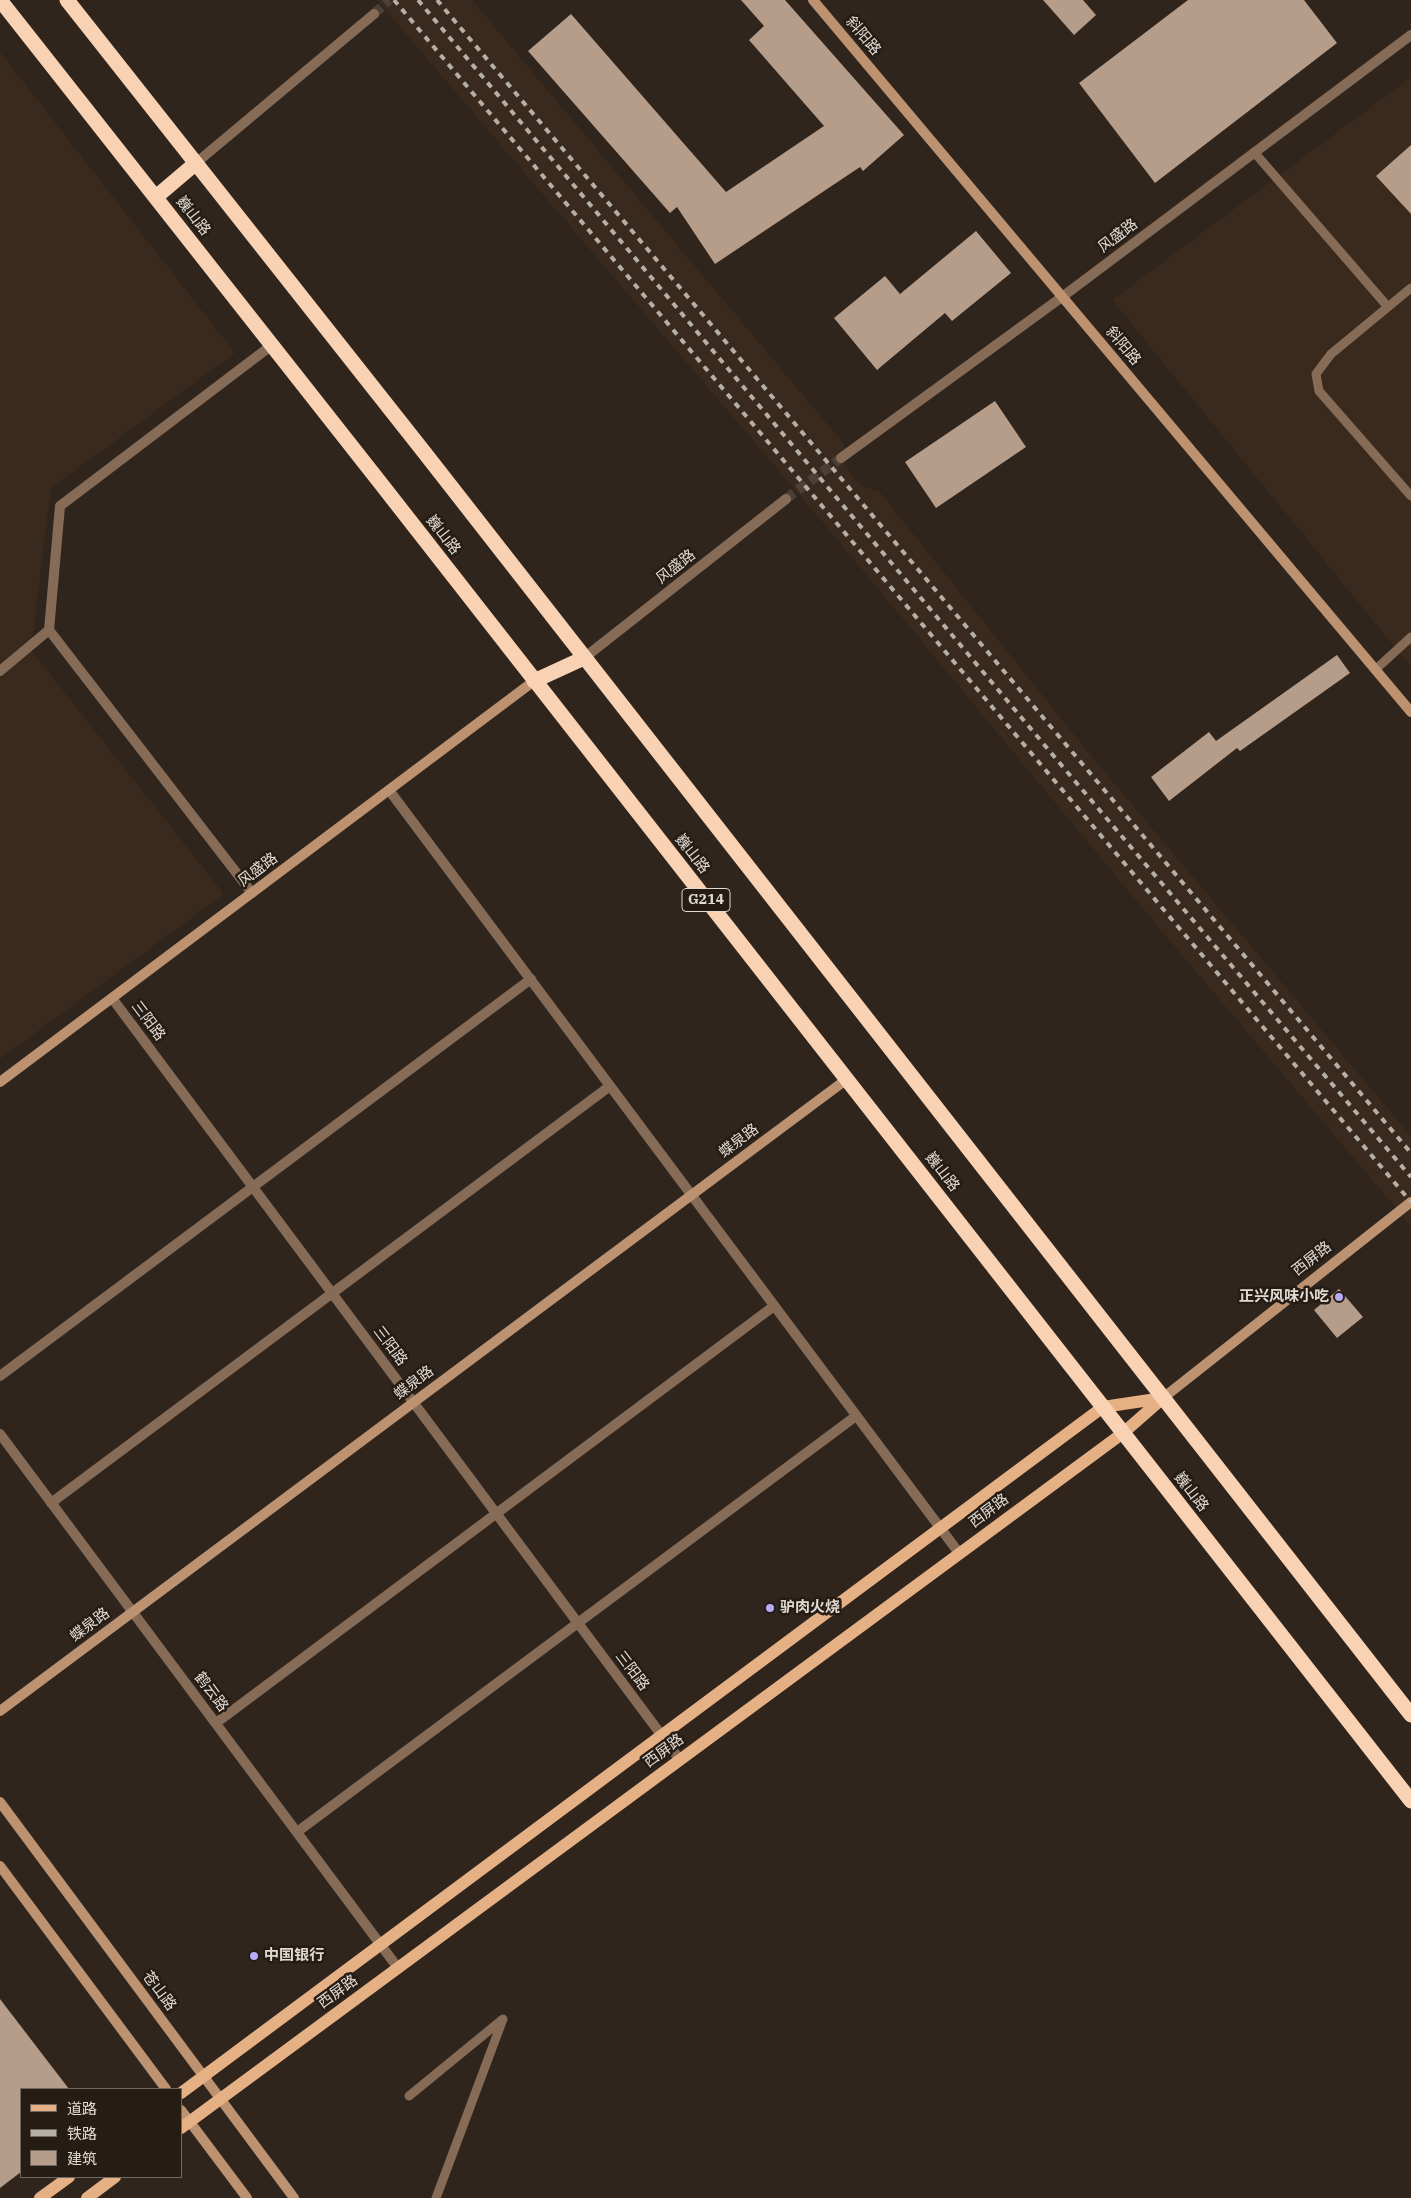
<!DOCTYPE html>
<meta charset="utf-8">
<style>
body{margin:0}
#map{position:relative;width:1411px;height:2198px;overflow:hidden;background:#2f251d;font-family:"IBM Plex Serif","Noto Sans SC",serif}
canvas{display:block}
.legend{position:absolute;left:20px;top:2088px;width:162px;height:90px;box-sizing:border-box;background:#251c14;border:1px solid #706861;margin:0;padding:6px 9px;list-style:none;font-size:15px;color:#e1dad4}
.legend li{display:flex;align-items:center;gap:10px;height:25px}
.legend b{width:25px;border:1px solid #706861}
</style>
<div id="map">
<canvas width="1411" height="2198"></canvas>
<ul class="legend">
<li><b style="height:6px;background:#e6b085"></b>道路</li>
<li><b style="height:6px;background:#b6afa8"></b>铁路</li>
<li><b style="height:14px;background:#b69d89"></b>建筑</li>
</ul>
</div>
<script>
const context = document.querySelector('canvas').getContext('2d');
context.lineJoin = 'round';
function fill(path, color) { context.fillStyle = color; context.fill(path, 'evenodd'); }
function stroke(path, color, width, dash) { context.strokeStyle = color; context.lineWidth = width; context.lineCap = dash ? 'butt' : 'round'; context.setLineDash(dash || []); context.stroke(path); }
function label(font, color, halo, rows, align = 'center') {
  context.font = font + ' "IBM Plex Serif","Noto Sans SC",serif'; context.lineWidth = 5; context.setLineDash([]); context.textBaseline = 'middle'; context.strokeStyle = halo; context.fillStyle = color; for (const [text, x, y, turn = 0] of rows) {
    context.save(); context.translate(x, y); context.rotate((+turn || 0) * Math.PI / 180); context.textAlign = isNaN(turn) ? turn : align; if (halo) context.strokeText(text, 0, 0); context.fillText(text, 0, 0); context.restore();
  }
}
fill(new Path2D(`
 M377,0H472L844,444L845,466L861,486L879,491L1092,757L1411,1136V1226L1149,916L826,526Z
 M0,52L235,353L51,488L31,650L224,894L0,1059Z
 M1411,77V667L1112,300Z`), '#392a1d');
fill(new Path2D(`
 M741,0H785L904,135L863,171L860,167L715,264L677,207L670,213L528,51L571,14L726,192L824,126L749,40L764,26Z
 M1043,0H1083L1096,15L1074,35Z
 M1188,0H1304L1337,43L1155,183L1079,83Z
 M1411,145V214L1376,176Z
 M976,231L1011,273L952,321L945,313L877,370L834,318L885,276L900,294Z
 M995,401L1026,447L936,508L905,462Z
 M1337,655L1350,673L1240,751L1237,748L1169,801L1151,777L1209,732L1216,741Z
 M1339,1289L1363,1317L1337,1338L1314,1310Z
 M0,1999L69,2089H21V2172L0,2188Z`), '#b69d89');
stroke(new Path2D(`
 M374,14L389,0
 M786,499L841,458`), '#4a4038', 10, [10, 5]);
stroke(new Path2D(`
 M1254,152L1388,307
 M1411,288L1331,354L1316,374L1319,391L1411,496
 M1375,670L1411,637
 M409,2096L503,2019L436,2198`), '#866c57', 9);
stroke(new Path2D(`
 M196,163L374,14
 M841,458L1062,297L1411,35
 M49,630L60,506L272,345
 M584,658L786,499
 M0,671L49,630L252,893
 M389,790L959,1553
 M112,998L680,1760
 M0,1376L531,979
 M0,1434L398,1968
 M51,1503L610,1086
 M216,1723L774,1306
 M297,1832L856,1416`), '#866c57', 10);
stroke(new Path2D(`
 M813,0L1411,712
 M0,1082L534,681
 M1163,1398L1411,1202
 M0,1711L847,1079
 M0,1802L294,2198
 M0,1866L166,2089
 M181,2110L247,2198`), '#bc9271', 10);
stroke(new Path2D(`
 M181,2093L1103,1407L1163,1398
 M181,2128L1123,1433L1163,1398
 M40,2198L69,2177
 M87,2198L115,2177`), '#e6b085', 12);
stroke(new Path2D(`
 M0,0L382,485L1411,1801
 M67,0L424,452L1411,1715
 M156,197L196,163
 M534,681L584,658`), '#f9d2b3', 15);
stroke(new Path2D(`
 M394,0L1411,1202
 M418,0L1063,767L1411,1177
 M437,0L1411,1153`), '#b6afa8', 4, [6, 6]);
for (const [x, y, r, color] of [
 [1339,1297,5,"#b8abf7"],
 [770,1608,5,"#b8abf7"],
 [254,1956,5,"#b8abf7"]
]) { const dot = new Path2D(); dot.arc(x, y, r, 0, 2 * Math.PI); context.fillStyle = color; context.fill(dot); stroke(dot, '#251c14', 2); }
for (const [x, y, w] of [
 [706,900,48]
]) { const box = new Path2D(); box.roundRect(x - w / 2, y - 11.5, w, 23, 4); context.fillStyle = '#251c14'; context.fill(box); stroke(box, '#e1dad4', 1); }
label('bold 14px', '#e1dad4', null, [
 ["G214",706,900]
]);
label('15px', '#e1dad4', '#251c14', [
 ["斜阳路",863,36,50],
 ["巍山路",193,216,52],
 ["风盛路",1118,236,-37],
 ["斜阳路",1123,346,50],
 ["巍山路",443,535,52],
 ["风盛路",676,567,-38],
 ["巍山路",692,854,52],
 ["风盛路",258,870,-37],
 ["三阳路",148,1021,53],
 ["蝶泉路",739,1141,-37],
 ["巍山路",942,1172,52],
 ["西屏路",1312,1259,-38],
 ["三阳路",390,1346,53],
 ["蝶泉路",414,1383,-37],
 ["巍山路",1191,1492,52],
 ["西屏路",989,1511,-37],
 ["蝶泉路",90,1625,-37],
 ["三阳路",632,1671,53],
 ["鹤云路",211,1692,53],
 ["西屏路",664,1751,-36],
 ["苍山路",159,1991,53],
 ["西屏路",338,1992,-36]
]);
label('bold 15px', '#e1dad4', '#251c14', [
 ["正兴风味小吃",1329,1297,"right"],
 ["驴肉火烧",780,1608],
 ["中国银行",264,1956]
], 'left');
</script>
